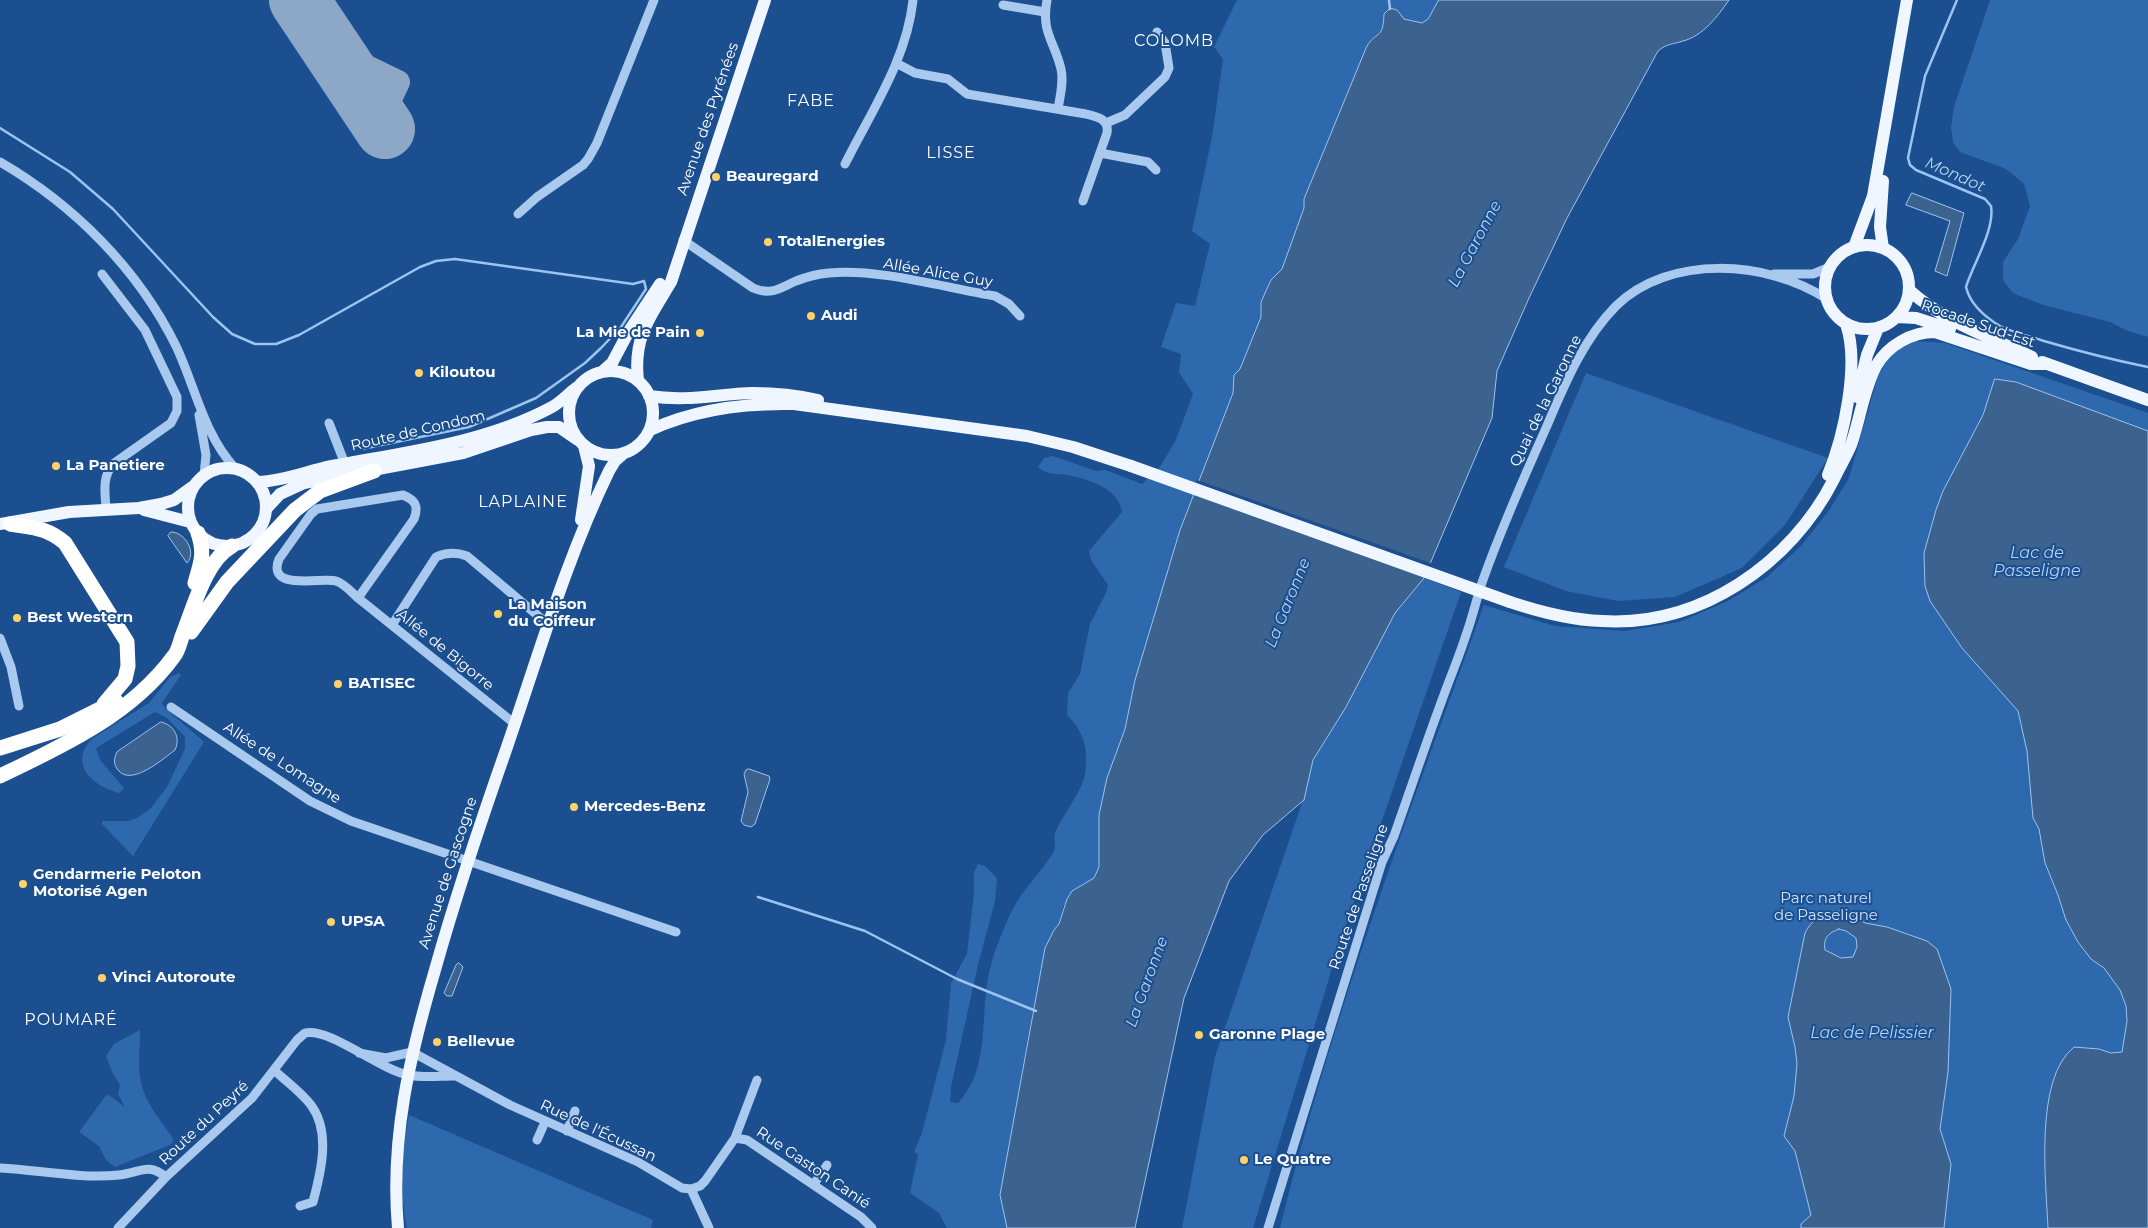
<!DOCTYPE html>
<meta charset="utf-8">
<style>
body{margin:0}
canvas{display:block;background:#1b4f8f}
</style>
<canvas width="2148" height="1228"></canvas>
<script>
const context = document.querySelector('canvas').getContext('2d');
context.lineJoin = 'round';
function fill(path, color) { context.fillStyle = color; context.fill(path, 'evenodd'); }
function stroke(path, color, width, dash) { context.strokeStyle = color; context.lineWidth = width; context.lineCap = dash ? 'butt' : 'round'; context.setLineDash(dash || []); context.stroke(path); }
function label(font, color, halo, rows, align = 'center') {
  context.font = font + ' Montserrat,sans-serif'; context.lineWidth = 4; context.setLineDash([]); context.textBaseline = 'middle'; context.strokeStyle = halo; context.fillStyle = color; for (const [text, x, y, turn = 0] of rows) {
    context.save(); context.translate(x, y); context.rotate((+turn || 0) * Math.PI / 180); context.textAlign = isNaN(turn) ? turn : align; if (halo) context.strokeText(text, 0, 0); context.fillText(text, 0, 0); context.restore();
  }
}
fill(new Path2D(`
 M1237,0H1439L1428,19L1422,23L1404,19L1397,10L1384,14C1383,42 1376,29 1366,48L1304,199V208L1282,269L1271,280L1261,302V317L1240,369L1234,375L1233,393L1180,530L1135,680L1125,729L1107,778L1099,815V867L1094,878L1072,891L1063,907L1059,924L1054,930L1033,1010L1000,1195L1008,1228H947L939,1213L910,1193L918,1155L914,1152L922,1133L946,1040L951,983L967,954L974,893V872L978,864L985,866L997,878L995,901L978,965L951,1087L950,1102L958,1103C993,1066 978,1010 991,965C995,949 1007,920 1015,905C1026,886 1042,871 1053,853C1058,846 1052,838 1056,831C1063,815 1083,789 1085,774C1089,751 1084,731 1067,715L1068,693L1080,674L1090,624L1106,593L1108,585L1091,560L1089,551L1122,512C1119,488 1088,479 1067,475C1056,473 1048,476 1038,467L1044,458L1053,456L1096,471L1105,470L1142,484L1160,467L1176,440L1193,394L1179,372L1181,354L1161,347L1176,303L1195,306L1210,244L1192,231L1212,137L1223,59L1214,47Z
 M1990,0H2148V337L2128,331L2110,322L2043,305L2013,293L2003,280V262L2018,239L2030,206L2024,184L2006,169L1960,152L1953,142L1951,128L1954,107Z
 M1915,341L1945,343L2148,413V1228H1280C1332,1016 1410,810 1484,605L1555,626L1625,631L1679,622L1728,601L1767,577L1801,546L1830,509L1849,478L1878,376L1891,353Z
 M1586,373L1828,458L1785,525L1742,568L1675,597L1618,601L1566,591L1504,567Z
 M1424,578L1461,592L1340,942L1253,1228H1182L1215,1057L1303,800L1313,760L1346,707L1395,613Z
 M179,673L181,675L162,703L165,708L204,742L133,856L102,824V821H128L137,818L151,808L167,787L185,749V737L167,718L155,712L96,748L100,760L124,788L120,793C93,787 67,763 93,738L149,703L170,677Z
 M140,1030C140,1045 138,1062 140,1077C143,1100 160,1120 173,1138L172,1144L115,1167L106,1160L99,1146L79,1132L107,1094L125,1107L118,1094L120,1085L113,1074L106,1056L114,1044Z
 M409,1115L653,1220L651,1228H407C399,1190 402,1153 409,1115Z`), '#2e69ad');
const water = new Path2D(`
 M1439,0H1729C1718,16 1703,36 1683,41C1671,45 1668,43 1658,51L1567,218L1529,298L1497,371L1492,418L1424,578L1395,613L1346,707L1313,760L1304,800L1263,835L1229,881L1184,998L1135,1228H1007L1000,1195L1045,948L1054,930L1059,924L1067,899L1072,891L1094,878L1099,867V815L1107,778L1125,729L1135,680L1180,530L1233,393L1234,375L1240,369L1261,317V302L1271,280L1282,269L1304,208V199L1366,48C1376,29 1383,42 1384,14L1390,8L1397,10L1404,19L1422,23L1428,19Z
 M1912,193L1964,213L1947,276L1935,271L1950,221L1906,205Z
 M1995,379L2016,382L2148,431V1228H2048C2046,1181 2034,1079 2074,1047L2099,1049L2111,1053L2122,1052L2127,1021L2126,1006L2120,990L2104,968L2091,959L2078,942L2066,920L2058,895L2045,863L2039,829L2033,818L2027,751L2018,711L1962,648L1930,601L1925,586L1924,553L1936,510L1943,491L1983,415Z
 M171,532C185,532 197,552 187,563L168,536Z
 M161,722C174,725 181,737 175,750C163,759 131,787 118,770C113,764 114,758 117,752Z
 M749,769L769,776L770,779L755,824L751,827L744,825L741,821L748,792L744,774L746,770Z
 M1834,911H1846L1865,923L1887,927L1927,941L1937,949L1951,989L1948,1072L1940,1129L1951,1164L1944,1228H1801V1224L1811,1215L1795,1151L1784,1136L1794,1096L1797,1064L1795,1047L1788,1017L1805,933C1811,921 1821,913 1834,911ZM1839,929L1846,931L1856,938L1857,947L1853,957L1841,958L1825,950C1823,938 1828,933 1839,929Z
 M459,963L463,967L452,996H447L444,993L456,965Z`);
fill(water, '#3c6290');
stroke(water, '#9cc4f0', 1);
fill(new Path2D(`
 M1197,480L1433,564L1427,576L1192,492Z`), '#1b4f8f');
stroke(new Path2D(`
 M1389,0L1390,9
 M1957,0L1925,76L1908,158L1910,165L1916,170L1985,199L1991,206C1995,230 1973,264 1966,287C1970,304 1985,317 2000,326C2014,333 2030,336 2044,341C2078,351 2113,360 2148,367
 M0,128L70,172L113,209L213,317L232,334L255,344H276L299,335L420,267L436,261L455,259L633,284L644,281L646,289L621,327L601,348L585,363L536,398L469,427L362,449
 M758,897L865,931L957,979L1036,1011`), '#9cc4f0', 2.5);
stroke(new Path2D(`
 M326,40L342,55L398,82L389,101C374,109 351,103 355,83`), '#8da7c7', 24);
stroke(new Path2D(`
 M299,0L385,129`), '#8da7c7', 60);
stroke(new Path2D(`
 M1047,0C1041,33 1054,40 1061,69C1064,82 1060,96 1058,109
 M1003,5L1045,12
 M896,63L915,73L948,79L967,94L1086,114C1098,117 1109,119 1107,133L1083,201
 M1106,123L1125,115L1165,77L1169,68L1165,43L1157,32
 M1100,153L1148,162L1156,170
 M0,162C74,205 138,269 176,346C195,386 204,435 235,468
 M845,164C871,112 907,59 913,0
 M518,214L537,197L583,165L588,159L597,143L654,0
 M683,240L753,288C771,296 780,288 796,281C806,277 818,274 829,273C878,268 946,288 995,296L1009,304L1020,316
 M102,274L145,330L177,397V411L171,423L113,464C102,477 105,492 106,509
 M1774,274H1813L1830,267
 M199,415L206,455L204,475
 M329,423L345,464
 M358,598L414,519C419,506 415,500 403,495L317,509L311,514L279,559C266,592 322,577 336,581C345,584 351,592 358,598L515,724
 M392,625L436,557C447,552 456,552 467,556L549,625
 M0,638L11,667L19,706
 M171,707L310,801L351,821L676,932
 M359,1053L386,1058L412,1052L510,1105L638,1162L682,1188L691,1189L700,1186L705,1181L735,1138L757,1080
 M275,1071C287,1082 301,1092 311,1105C331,1132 321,1172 313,1202L300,1206
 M567,1131L575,1111
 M735,1138L747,1140L861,1217L872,1228
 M537,1140L545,1122
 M0,1168C40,1170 79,1179 119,1175C140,1173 147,1162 166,1177
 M814,1184L827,1165
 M691,1189L709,1228
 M118,1228L166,1177L252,1098L297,1040L305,1033C329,1027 380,1070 408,1075C423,1078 440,1076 454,1076
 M1268,1228L1382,862L1394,836C1411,788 1427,740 1445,692C1452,673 1460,654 1466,635C1473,616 1477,596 1484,577C1502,527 1524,477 1546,428C1564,386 1583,339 1616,306C1669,254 1767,260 1827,299`), '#a9c9ee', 9);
stroke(new Path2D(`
 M1825 287a42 42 0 1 1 84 0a42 42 0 1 1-84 0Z
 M1854,247L1873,196L1907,0
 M1883,248L1880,227L1883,181
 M1909,290C1944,322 1990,337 2032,357
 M1897,317L1916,318L1950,329
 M2042,362L2148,400
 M569 413a42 42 0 1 1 84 0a42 42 0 1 1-84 0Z
 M603,371L612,363L629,331L660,284
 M638,380C633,337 650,317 671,282L765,0
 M649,396C688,402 716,394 753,393C775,393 796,395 818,400
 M1857,397L1867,355L1878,328
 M650,430C695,409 744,403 794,404L1027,436L1073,447L1131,466
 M188 507a39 39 0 1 1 78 0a39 39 0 1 1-78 0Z
 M1828,475C1844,436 1860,364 1846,324
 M258,482C284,481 307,471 332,466C406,452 485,443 552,407C561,402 568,394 576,388
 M267,508L280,494L304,483L463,453L531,430L547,427H559L578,440
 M144,510L190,522
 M581,520L589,466L584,446
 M0,524L69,512L139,508L161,504L174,500L192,487
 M1510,602C1540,612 1570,620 1602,621C1700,627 1791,564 1834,479C1839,468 1846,457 1851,445C1860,420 1863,391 1876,366C1888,345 1912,332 1935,332L2031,364H2048
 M398,1228C390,1139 410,1055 435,970C456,895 481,821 507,747C539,654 566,560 609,471L615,461L624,453`), '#f0f6ff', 12);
stroke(new Path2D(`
 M10,524C33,528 46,527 65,543L127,642L128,666L125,679L104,704
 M195,583C201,562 205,554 198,533
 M191,632L227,582L295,510L320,491L374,471
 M0,748L60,729L116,701
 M0,776C63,746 132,714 174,656C179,650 180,641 183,634C194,607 205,561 232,546`), '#fff', 15);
stroke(new Path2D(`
 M1131,466L1510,602`), '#f0f6ff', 12);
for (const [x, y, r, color] of [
 [716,177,5,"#ffd166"],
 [768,242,5,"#ffd166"],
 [811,316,5,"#ffd166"],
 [700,333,5,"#ffd166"],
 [419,373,5,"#ffd166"],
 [56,466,5,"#ffd166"],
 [498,614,5,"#ffd166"],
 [17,618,5,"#ffd166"],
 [338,684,5,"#ffd166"],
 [574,807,5,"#ffd166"],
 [23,884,5,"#ffd166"],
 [331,922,5,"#ffd166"],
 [102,978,5,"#ffd166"],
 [1199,1035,5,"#ffd166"],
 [437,1042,5,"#ffd166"],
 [1244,1160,5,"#ffd166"]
]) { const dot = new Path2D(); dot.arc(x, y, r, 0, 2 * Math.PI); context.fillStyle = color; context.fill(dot); stroke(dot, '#1b4f8f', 2); }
label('15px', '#fff', '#1b4f8f', [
 ["Avenue des Pyrénées",708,119,-71],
 ["Allée Alice Guy",938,273,10],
 ["Rocade Sud-Est",1978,324,19],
 ["Quai de la Garonne",1546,401,-64],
 ["Route de Condom",418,431,-13],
 ["Allée de Bigorre",445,650,39],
 ["Allée de Lomagne",282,763,33],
 ["Avenue de Gascogne",448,873,-72],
 ["Route de Passeligne",1359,897,-71],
 ["Route du Peyré",204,1123,-43],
 ["Rue de l'Écussan",598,1131,25],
 ["Rue Gaston Canié",813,1168,34]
]);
label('bold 15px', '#fff', '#1b4f8f', [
 ["Beauregard",726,177],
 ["TotalEnergies",778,242],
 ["Audi",821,316],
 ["La Mie de Pain",690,333,"right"],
 ["Kiloutou",429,373],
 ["La Panetiere",66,466],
 ["La Maison",508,605],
 ["du Coiffeur",508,622],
 ["Best Western",27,618],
 ["BATISEC",348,684],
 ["Mercedes-Benz",584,807],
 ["Gendarmerie Peloton",33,875],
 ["Motorisé Agen",33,892],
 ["UPSA",341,922],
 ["Vinci Autoroute",112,978],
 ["Garonne Plage",1209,1035],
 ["Bellevue",447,1042],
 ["Le Quatre",1254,1160]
], 'left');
label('15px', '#cfe3fa', '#1b4f8f', [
 ["Parc naturel",1826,899],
 ["de Passeligne",1826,916]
]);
context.letterSpacing = '1px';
label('16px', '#fff', '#1b4f8f', [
 ["COLOMB",1174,41],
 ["FABE",811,101],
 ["LISSE",951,153],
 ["LAPLAINE",523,502],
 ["POUMARÉ",71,1020]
]);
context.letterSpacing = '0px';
label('italic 16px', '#b5d3f5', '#1b4f8f', [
 ["Mondot",1955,175,24],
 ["La Garonne",1475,244,-62],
 ["Lac de",2037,553],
 ["Passeligne",2037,571],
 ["La Garonne",1288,603,-68],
 ["La Garonne",1147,982,-70],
 ["Lac de Pelissier",1872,1033]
]);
</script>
